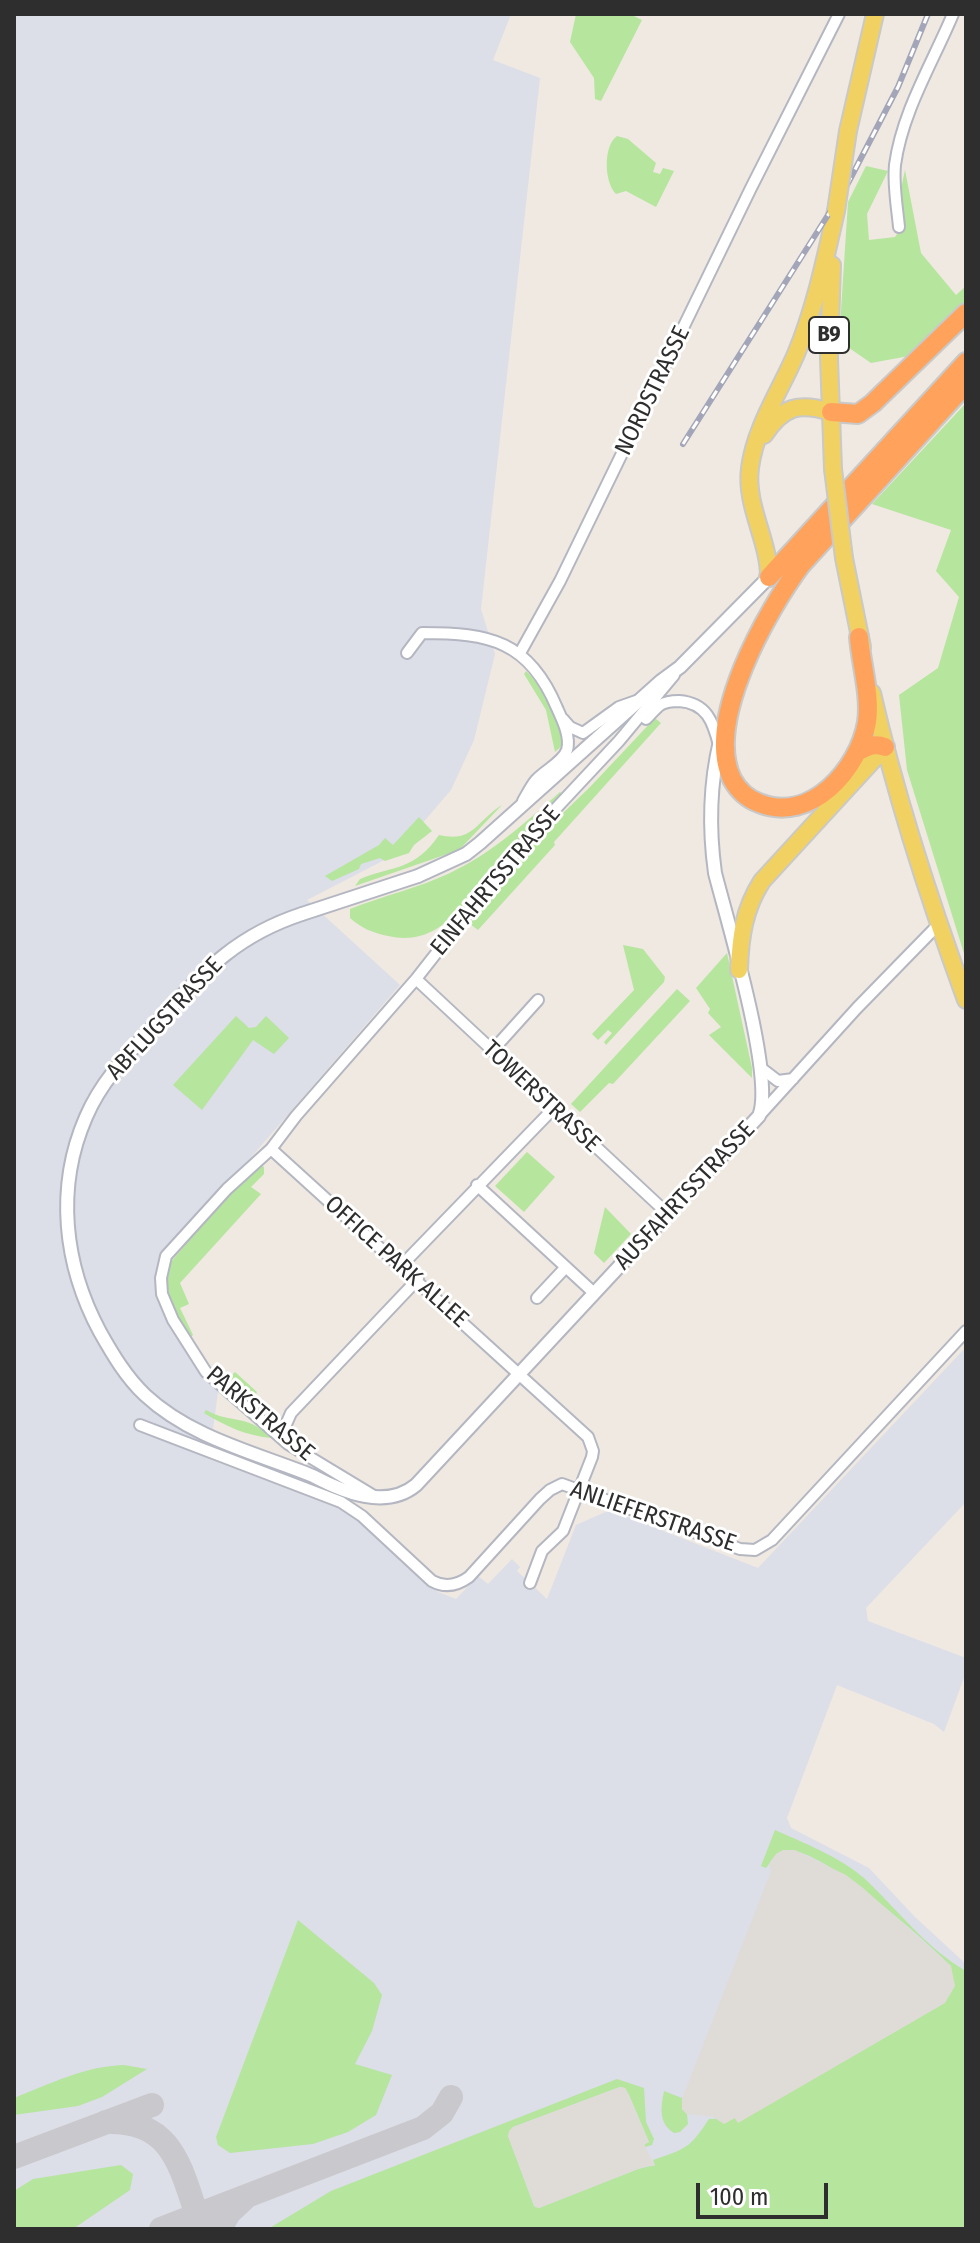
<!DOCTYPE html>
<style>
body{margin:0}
#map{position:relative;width:980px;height:2243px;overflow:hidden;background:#efe9e1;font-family:"Fira Sans Condensed",sans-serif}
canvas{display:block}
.frame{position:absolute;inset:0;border:16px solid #2e2e2e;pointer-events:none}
.scale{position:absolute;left:696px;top:2183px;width:132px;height:36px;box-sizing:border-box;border:4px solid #2e2e2e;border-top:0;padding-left:10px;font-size:24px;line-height:28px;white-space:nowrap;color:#2e2e2e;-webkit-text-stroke:6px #fff;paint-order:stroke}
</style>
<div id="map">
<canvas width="980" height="2243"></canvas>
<div class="frame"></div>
<div class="scale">100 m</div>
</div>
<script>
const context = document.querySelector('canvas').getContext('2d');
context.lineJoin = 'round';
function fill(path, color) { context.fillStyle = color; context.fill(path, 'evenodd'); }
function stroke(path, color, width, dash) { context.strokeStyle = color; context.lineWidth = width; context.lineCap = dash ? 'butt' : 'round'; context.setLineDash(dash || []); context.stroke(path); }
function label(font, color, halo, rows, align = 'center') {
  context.font = font + ' "Fira Sans Condensed",sans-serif'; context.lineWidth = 6; context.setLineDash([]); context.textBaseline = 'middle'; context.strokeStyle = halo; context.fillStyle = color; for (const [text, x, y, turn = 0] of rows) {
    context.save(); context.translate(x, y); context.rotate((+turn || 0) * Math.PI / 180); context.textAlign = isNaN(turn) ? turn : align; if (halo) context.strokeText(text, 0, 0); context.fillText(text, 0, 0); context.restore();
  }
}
fill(new Path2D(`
 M14,14H511L493,60L540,78L481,609L495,654L474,740L451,790L396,854L307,900L400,985L157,1266L169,1326L218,1392L209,1459L343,1510L361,1521L438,1592L456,1599L478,1576L488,1584L512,1559L520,1567L517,1571L547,1599L576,1525L610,1510L758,1568L966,1347V1502L866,1608L868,1621L966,1658V1672L944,1732L934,1724L837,1685L787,1818L791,1828L869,1868L915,1917L966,1964V2229H14Z`), '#dcdee8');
fill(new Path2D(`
 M576,14H630L642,20L601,101L595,99L594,78L570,42Z
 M617,136L628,139L656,163L653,172L660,174L663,168L674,171L656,207L626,191L616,194C604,182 603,146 617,136Z
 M866,166L888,171L867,214L869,240L895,237L903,226L900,193L905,170L921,253L956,295L966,286V304L909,356L871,363L839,341L848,202Z
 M966,403V960L907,770L899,695L938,668L959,597L936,571L951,530L872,504Z
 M526,671C538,681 566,725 563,742C561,748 559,748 555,752L546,710L524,674Z
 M655,718L661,723L554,842L555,845L478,930L470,924L535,840L590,787Z
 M560,792L562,794C542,816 520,835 501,857C469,894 445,949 388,936C373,933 361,928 350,918V909C383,896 418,888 450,873C492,853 526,822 560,792Z
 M502,805L459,850L355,886L360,879C395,865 414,871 439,835C474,843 476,821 502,805Z
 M419,817L432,831L414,845L409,853L385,861L380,858L361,864L359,869L332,881L325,876L379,845L385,838L393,845Z
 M623,945L643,949L665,977L664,982L606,1045L604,1042L612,1033L608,1030L598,1040L592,1034L634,990Z
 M727,953L752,1068V1078L709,1035L721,1027L708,1013L710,1009L696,988Z
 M677,989L690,1001L613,1084L609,1083L580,1112L571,1104Z
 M236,1016L249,1028L256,1027L266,1016L289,1038L274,1054L253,1040L202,1110L173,1085Z
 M527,1152L555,1177L524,1212L495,1186Z
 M260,1165L264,1167V1174L251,1187L261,1194L180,1283L189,1304L180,1308L193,1335L189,1339C176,1315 162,1291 169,1264L233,1189Z
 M605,1207L631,1234L604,1263L594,1253Z
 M235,1372L257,1392L250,1405L231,1389L228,1379Z
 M206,1410C233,1425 244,1412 272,1438C247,1436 225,1426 204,1413Z
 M775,1830C804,1843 840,1857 864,1878C897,1909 926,1948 966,1971V2229H268L331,2191L617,2079L644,2088L646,2122L654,2139L652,2145L645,2147L644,2144L649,2142L629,2095L625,2088L620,2087L513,2127L508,2136L534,2206L539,2208L638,2169L655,2165L653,2160C686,2149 690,2148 709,2119L735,2118L738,2122L951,1966C926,1941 816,1841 783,1851C774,1853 771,1862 766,1868L761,1866Z
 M298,1920L374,1983L382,1995L372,2031L355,2064L392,2075L376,2115L348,2132L313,2144L230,2153L218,2145L216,2137Z
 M124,2065L147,2069L102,2097L78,2106L14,2115V2098C50,2084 85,2066 124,2065Z
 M664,2091L682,2098V2109L687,2114L688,2124L680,2132L674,2133C658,2123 661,2107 664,2091Z
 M121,2165L133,2174L130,2190L73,2229H14V2191L33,2179Z`), '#b6e59e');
fill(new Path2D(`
 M783,1850H795L846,1875L863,1888L951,1966L955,1986L945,2003L738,2123L735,2118L724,2124L713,2117L687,2114L682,2109V2099L771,1871L769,1865L776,1854Z
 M620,2087L625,2088L629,2095L649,2142L645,2144V2147L655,2166L651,2165L638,2169L539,2208L535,2207L508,2136L509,2131L513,2127Z`), '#dfdcd8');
stroke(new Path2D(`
 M106,2122C178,2119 181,2175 202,2229
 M14,2157L152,2105
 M161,2229L423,2128L442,2113L451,2097
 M220,2229L229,2213L245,2198`), '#c9c8cc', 24);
const minor = new Path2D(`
 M899,227C897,206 893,185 895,165C902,112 933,62 953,14
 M407,653L422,633C490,633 529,641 557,708C562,719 571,737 567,750C563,762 545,770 536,780C531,786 527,794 523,801
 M520,653L560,581L751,188L839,14
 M563,719L570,727L583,733L619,707L636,701
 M646,719C650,715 655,709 660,705C665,702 673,701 679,701C707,703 713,722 719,745
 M416,979L668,1214
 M492,1051L538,1000
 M761,1068L778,1081L793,1079
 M759,1116L857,1008L938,925
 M271,1149L588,1437L593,1451L592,1457L563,1531L542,1551L530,1583
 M477,1185L594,1293
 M402,1265L554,1108
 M537,1298L566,1267
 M140,1425L341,1502L362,1516L432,1581C445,1588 458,1585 469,1577L540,1499L550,1490L562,1484L740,1549L755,1550L772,1540L966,1331
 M288,1444L284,1429L291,1413L418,1279
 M374,1496L288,1444L206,1372L173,1320L162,1294L161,1278L166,1256L227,1189L271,1149L296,1116L416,979L518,849L619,741L674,675`);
const tertiary = new Path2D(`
 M418,876L466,854L480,843L661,681L680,667L769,577
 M302,914C238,935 207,968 163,1016C134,1048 103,1077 86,1117C55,1188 64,1265 100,1332C113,1355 126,1377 145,1395C191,1438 256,1453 313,1476C343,1492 386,1510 416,1485L759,1116C775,1078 727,920 715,873C709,830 710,783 720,741`);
const primary = new Path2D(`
 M848,131L875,14
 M832,265L829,358L833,469
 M764,435C783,406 799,402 831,412
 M844,558L862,647
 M769,577C769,540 745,506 750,468C755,428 780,391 796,354C815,308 825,260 836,211
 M872,693C896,797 929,899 966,1000
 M739,970C740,937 744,909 762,881L885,747`);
const motorway = new Path2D(`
 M831,412L858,414L873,403L966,313
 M769,577L966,362
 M859,637C861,664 871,695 867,722C859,769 811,824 759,803C748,799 738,790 732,779C704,721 767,611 801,565L966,384
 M859,751C868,746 875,743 885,747`);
stroke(minor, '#b4b7c1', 14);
stroke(tertiary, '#b4b7c1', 16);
stroke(primary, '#c9c9c9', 20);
stroke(motorway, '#c9c9c9', 22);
stroke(minor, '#fff', 10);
stroke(tertiary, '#fff', 12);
stroke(primary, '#f2d163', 16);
stroke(motorway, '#ffa35c', 18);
const rail = new Path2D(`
 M683,444L847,185L898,87L928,14`);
stroke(rail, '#a3a6b8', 6);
stroke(rail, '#fff', 3, [9]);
const tertiaryBridge = new Path2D(`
 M302,914L418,876`);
const primaryBridge = new Path2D(`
 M836,211L848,131
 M833,469L844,558`);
stroke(tertiaryBridge, '#b4b7c1', 16, []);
stroke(primaryBridge, '#c9c9c9', 20, []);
stroke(tertiaryBridge, '#fff', 12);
stroke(primaryBridge, '#f2d163', 16);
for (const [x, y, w] of [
 [829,335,40]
]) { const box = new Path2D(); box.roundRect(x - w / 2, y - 18, w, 36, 6); context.fillStyle = '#fff'; context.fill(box); stroke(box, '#2e2e2e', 2); }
label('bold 22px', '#2e2e2e', null, [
 ["B9",829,335]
]);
label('24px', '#2e2e2e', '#fff', [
 ["NORDSTRASSE",653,391,-64],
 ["EINFAHRTSSTRASSE",496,881,-50],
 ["ABFLUGSTRASSE",165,1019,-47],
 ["TOWERSTRASSE",541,1097,43],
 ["AUSFAHRTSSTRASSE",685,1196,-47],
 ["OFFICE PARK ALLEE",396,1262,42],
 ["PARKSTRASSE",260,1414,40],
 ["ANLIEFERSTRASSE",653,1517,19]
]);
</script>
